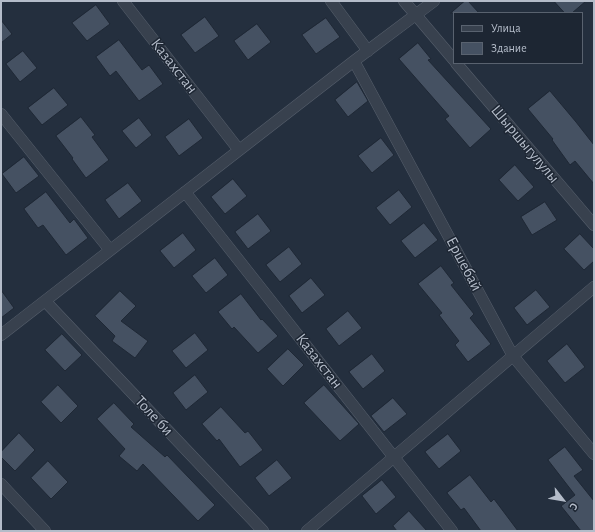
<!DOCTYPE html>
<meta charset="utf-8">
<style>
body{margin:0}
#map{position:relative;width:595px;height:532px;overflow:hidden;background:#242f3e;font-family:"Alegreya Sans",sans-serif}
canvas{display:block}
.frame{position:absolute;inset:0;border:2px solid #b4bcc9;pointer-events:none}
.legend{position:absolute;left:453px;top:12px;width:130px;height:52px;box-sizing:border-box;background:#1d2633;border:1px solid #59626f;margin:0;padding:5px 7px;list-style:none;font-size:12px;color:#b4bcc9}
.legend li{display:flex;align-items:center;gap:8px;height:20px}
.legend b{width:20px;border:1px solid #59626f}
.north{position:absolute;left:543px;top:480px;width:40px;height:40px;-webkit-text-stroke:3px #1d2633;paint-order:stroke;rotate:121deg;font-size:11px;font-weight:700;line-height:16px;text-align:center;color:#b4bcc9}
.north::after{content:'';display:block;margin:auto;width:14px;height:18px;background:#b4bcc9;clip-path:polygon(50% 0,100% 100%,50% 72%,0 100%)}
</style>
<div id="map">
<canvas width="595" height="532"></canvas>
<div class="frame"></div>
<ul class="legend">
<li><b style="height:5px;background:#38414e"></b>Улица</li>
<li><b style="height:11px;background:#455162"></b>Здание</li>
</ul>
<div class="north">С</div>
</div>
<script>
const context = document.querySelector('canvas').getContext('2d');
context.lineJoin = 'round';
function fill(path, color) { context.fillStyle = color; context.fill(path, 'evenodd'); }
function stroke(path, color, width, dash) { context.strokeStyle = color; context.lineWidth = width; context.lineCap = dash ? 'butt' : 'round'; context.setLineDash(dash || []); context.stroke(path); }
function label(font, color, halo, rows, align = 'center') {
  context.font = font + ' "Alegreya Sans",sans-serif'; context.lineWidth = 3; context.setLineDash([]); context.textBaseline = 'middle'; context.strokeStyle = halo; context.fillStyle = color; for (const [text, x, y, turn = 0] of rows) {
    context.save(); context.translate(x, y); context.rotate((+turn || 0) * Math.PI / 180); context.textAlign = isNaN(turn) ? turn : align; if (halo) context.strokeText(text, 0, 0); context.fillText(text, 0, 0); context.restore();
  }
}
const building = new Path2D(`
 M465,1H468L479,13H451Z
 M554,1H586L572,13H565Z
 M96,5L110,24L87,41L72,23Z
 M205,17L219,36L195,53L181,35Z
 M326,18L340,37L316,54L302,35Z
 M1,20L12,34L1,43Z
 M257,24L271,42L248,60L234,41Z
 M119,40L142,70L149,65L163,84L139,101L116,71L110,76L96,57Z
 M418,43L431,59L428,60L491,129L470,148L445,119L449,116L399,59Z
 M23,51L37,68L20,82L6,64Z
 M357,82L368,101L348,117L335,100Z
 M54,88L68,105L42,125L28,108Z
 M550,91L576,122L594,145V184L575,161L570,165L552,140L553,139L528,109Z
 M81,117L95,135L92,137L109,160L86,178L72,159L73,158L56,136Z
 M139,118L152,135L136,148L122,131Z
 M189,119L203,138L179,156L165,137Z
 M381,138L394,155L372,173L358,156Z
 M24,157L39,176L16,193L2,174Z
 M515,165L534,187L518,201L499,180Z
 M233,179L247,196L225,214L211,197Z
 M128,183L142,201L119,219L105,200Z
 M399,190L412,207L390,225L376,208Z
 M46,192L70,223L74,219L88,238L66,255L43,225L38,228L24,209Z
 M545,202L557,220L532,235L521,217Z
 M258,214L271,231L248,249L235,232Z
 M424,223L438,240L415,258L401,241Z
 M183,233L196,250L174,268L160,251Z
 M580,234L594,249V261L584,270L564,249Z
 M289,247L302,264L280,282L266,265Z
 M215,258L228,275L206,293L192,276Z
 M441,266L454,283L451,285L474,314L470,318L491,344L468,362L455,345L459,341L439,315L442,313L418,284Z
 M311,278L325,295L302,313L289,296Z
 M1,290L14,308L1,318Z
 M536,290L550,307L527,325L514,308Z
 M120,291L136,306L121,321L148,341L135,358L112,341L115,336L95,316Z
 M241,294L261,320L262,319L278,336L258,353L234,327L232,329L218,312Z
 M348,311L362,328L339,346L326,329Z
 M195,333L208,350L186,368L172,351Z
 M62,334L82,355L65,371L45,350Z
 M567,344L585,367L565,383L547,361Z
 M288,349L304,365L283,386L267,369Z
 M372,354L385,371L363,389L349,372Z
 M195,375L208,392L186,410L173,393Z
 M58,385L78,406L61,423L41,402Z
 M324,385L359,424L340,441L304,403Z
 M393,398L407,414L384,432L371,416Z
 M114,403L134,424L131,427L165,457L167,455L215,505L198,521L143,464L137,471L119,456L125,449L97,419Z
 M221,407L245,433L248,431L263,450L240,467L219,439L217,441L202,424Z
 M19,433L35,450L15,471L1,457V452Z
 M448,434L461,451L439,469L425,452Z
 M565,447L583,470L574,476L594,501V531H581L561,506L575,495L548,460Z
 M277,460L292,478L269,496L255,478Z
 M48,461L68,482L51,499L31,478Z
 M470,475L491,502L494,499L518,531H481L464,508L461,510L447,493Z
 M382,480L396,497L376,514L362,496Z
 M409,511L427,531H397L393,526Z`);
fill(building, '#455162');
stroke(building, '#1f2835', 1);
const minor = new Path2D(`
 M123,1L239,150
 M331,1L368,51
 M404,1L454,60
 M354,61L513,356L594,454
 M456,63L594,225
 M1,114L110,250
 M185,192L452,531
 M45,301L263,531
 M1,335L354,61L434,1
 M1,484L45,531
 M307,531L594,287`);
stroke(minor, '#565f6c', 12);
stroke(minor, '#38414e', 11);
label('16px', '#b4bcc9', '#1d2633', [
 ["Казахстан",174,66,52],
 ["Шыршыгулулы",525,144,50],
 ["Ершебай",464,264,62],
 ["Казахстан",319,361,52],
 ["Толе би",154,416,47]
]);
</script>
